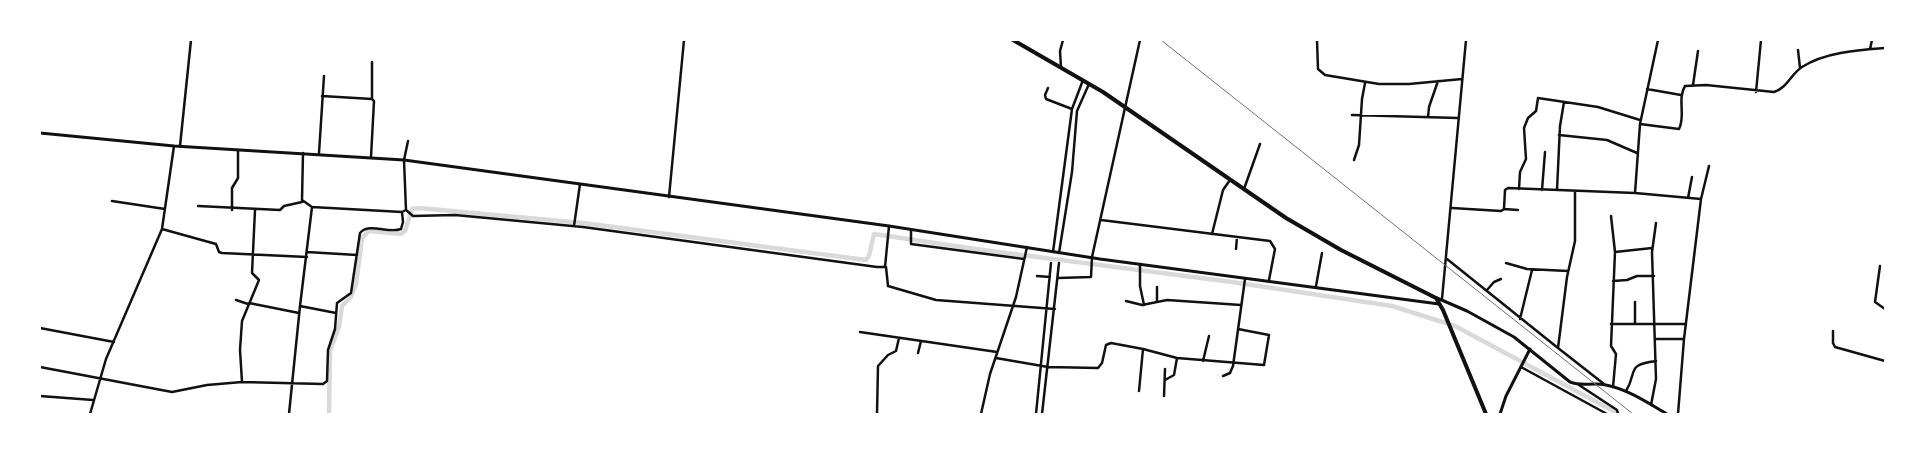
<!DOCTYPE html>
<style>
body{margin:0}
#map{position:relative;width:1925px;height:454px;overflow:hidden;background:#fff;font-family:Poppins,sans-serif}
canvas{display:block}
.frame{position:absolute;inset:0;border:41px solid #fff;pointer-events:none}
</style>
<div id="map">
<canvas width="1925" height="454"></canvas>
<div class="frame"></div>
</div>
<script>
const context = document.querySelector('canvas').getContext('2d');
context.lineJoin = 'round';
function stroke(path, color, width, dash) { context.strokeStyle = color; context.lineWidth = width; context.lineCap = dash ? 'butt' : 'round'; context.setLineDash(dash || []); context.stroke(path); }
stroke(new Path2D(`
 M329,414L330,351L339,327L342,306L351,297L356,284L362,238L369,231L401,234L405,231L412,209L419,208L583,223L866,260L869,256L874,234L983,250L1232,282L1392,306L1455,326L1619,414`), '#d9d9d9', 4.5);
stroke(new Path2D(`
 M1317,40L1318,69L1325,75L1379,84H1409L1462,79
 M1870,49L1872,40
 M1798,50L1800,68
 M1061,67L1060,51L1063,40
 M1693,85L1698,51
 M1048,88L1045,95L1046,99L1072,109
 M1647,89L1681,95
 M1756,92L1761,40
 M322,96L372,99
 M1352,115L1458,118
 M1428,117L1429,107L1438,81
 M1640,124L1658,40
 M1559,135L1607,140L1637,153
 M180,146L191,40
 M303,153L302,200L312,207L402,212L406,210L413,216L455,215L583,227L877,267H885L889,226
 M319,153L324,76
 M371,157L374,101L372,99V62
 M1354,160L1359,145L1362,99L1365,83
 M1244,189L1260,144
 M1519,189L1520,172L1526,159L1524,128L1528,118L1536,111L1538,98L1598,107L1640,120
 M1542,190L1545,152
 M1557,190L1560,126L1564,102
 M1575,192V241L1567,277L1558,348L1604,384
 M1635,193L1640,124L1679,129C1686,116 1677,99 1685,86L1706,85L1774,92C1787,88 1791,74 1802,67C1825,52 1859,50 1885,48
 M669,197L684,40
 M1688,198L1692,177
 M1701,199L1709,166
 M112,201L165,209
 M198,206L280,210L284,206L302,202
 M312,207L300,306L336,313
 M1452,208L1501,211L1504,209L1505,190L1508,188L1635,193L1701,199L1684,339L1678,414
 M1504,209L1518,210
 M232,210V188L238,178V150
 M406,210L404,160L408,141
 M1611,216L1615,252L1611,346L1616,354L1613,387
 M1101,220L1270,241L1275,249L1269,280
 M574,226L580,184
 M162,229L216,244L219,252L222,253L307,257
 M911,230V244L1024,259
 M1212,234L1223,190L1230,180
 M1236,249L1237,237
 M307,252L357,255
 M1053,252L1072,109L1083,80
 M1615,252L1652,248
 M1059,253L1072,172L1077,111L1089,84
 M1447,259L1558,348
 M1506,263L1527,269L1568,271
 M1140,264V286L1144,305
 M1880,266L1875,302L1885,309
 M886,267L888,286L936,300L1055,309
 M1037,276L1050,277
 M1058,278L1091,277L1092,257L1140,40
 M1613,281L1627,280L1637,276H1654
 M1316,286L1322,253
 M1157,287V302
 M1487,290L1494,282L1501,279
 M1442,299L1466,40
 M236,300L248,304
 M1126,301L1142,305L1167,300L1241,305
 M1635,302V324
 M249,303L299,313
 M1520,319L1532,270
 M1611,324H1686
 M40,328L114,342
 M1833,331V343L1835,347L1885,361
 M860,332L997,352
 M1655,339H1684
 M918,353L921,341
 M996,358L1048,367L1098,368L1102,363L1106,345L1111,343L1143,349L1177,358L1264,365L1269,335L1238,329
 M1203,361L1209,336
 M40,367L172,392L207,385L242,382L323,384L327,381L328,350L335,329L337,303L351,293L360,233C369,222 388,234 401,229L403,222L402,212
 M1521,367L1607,414
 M1223,376L1230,373L1233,366L1245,279
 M1165,380L1174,375L1177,358
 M242,382L240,350L242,321L259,280L252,273L255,210
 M1579,385L1617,410L1618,414
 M1139,391L1143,349
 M1626,391C1638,372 1625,365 1656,361
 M40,396L93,400
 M1164,396L1165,369
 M1651,405L1656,379L1652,252L1656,223
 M90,414L106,359L162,229L174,146
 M289,414L300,306
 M877,414L878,366L888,355L896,351L899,338
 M981,414L990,374L1016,297L1027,247
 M1036,414L1051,263
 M1042,414L1059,263`), '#111', 2.5);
stroke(new Path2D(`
 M40,133L174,146L404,160L889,226L1100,259L1439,304
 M1500,414L1506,396L1530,349`), '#111', 3);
stroke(new Path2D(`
 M1437,298L1467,311L1514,337L1570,382C1583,387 1593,382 1606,385C1627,389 1648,403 1667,414`), '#111', 3);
stroke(new Path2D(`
 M1013,40L1103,92L1286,218L1341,250L1436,298L1443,310L1486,414`), '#111', 4);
stroke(new Path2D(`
 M1161,40L1633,414`), '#707070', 1);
</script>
